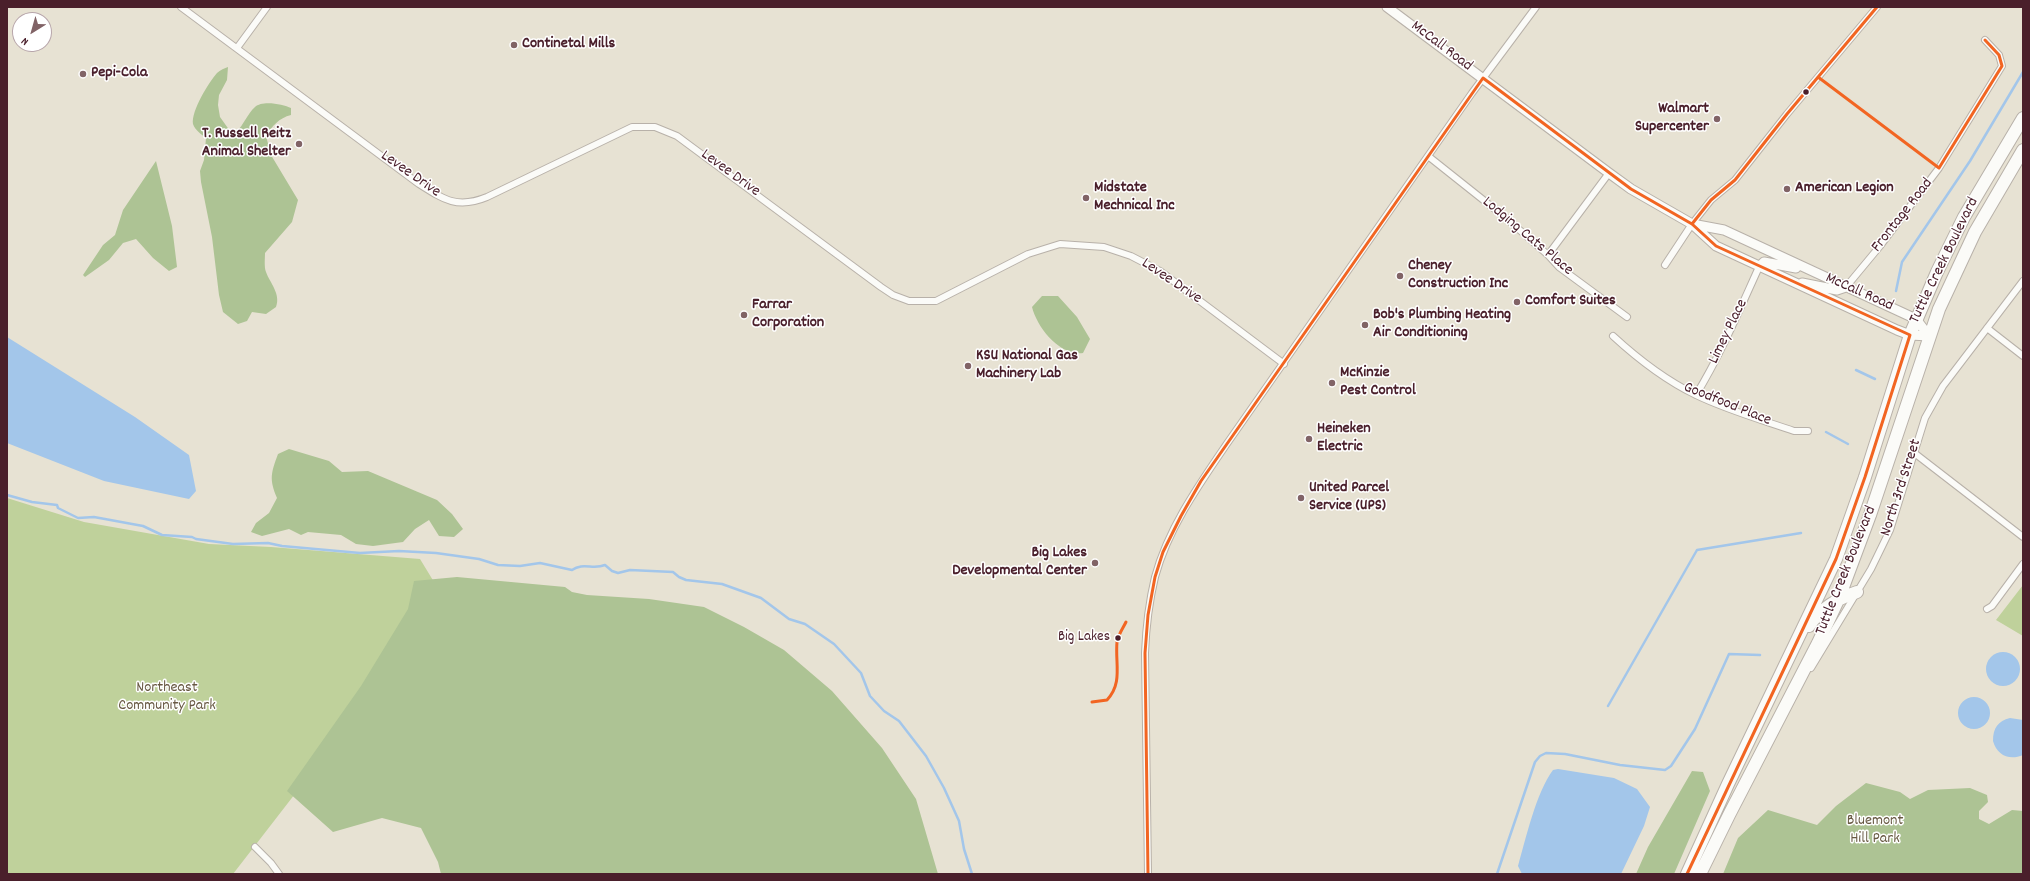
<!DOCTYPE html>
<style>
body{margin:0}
#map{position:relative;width:2030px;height:881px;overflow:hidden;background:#e7e2d3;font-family:Dekko,sans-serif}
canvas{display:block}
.frame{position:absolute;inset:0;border:8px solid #4a1f2b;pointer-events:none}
.north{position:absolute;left:12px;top:12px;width:40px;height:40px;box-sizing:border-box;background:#fff;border:1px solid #b7a5aa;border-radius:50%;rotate:217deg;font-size:11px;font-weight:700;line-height:16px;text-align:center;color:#4a1f2b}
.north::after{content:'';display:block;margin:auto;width:14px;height:18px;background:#816366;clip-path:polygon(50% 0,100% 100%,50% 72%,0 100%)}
</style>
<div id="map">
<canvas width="2030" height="881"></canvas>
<div class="frame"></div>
<div class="north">N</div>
</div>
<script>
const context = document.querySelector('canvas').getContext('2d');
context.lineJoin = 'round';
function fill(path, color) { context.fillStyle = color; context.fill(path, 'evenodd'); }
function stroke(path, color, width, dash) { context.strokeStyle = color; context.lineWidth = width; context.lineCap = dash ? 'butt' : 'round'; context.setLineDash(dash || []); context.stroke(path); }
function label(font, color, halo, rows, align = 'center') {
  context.font = font + ' Dekko,sans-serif'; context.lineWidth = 3; context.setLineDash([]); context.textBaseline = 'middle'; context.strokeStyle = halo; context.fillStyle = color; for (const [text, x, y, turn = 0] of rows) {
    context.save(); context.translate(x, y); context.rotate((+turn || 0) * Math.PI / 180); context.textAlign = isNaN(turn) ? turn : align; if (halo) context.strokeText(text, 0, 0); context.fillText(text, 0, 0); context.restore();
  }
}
fill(new Path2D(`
 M7,498L84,522L209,544L271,547L420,559L445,600L233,874H7Z
 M2023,585V636L1996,620Z`), '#bfd19b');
fill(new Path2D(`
 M228,67L227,80L219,95L218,105L220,117L230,131L236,132C244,125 247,114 255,107C262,100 283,104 291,108V115C279,118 272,126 266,136L271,155L298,200L292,222L265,253C265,258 264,267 266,272C270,283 281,294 276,307L266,314L252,312L247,321L238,324L223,312L219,295L212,237L201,182L200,171L204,160L206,138C201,134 195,130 193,124C191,111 209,82 217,73C220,70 225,68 228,67Z
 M156,161L172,226L177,267L169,271L153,258L136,239L123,243L109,260L85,277L83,275L103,245L115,235L123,210Z
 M1042,296H1058L1077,317L1090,339L1083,353C1059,356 1037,327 1032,307Z
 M289,449L329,461L342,472L368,471L437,500L452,514L463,529L454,537L439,536L429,520L415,529L403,542L373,546L356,544L341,535L308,532L301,535L289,529L262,536L251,532L256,523L269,513L277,498C269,479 271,473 278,454Z
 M457,577L565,587L572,592L587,595L649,599L704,607L744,627L784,650L832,691L882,748L916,799L938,874H441L438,862L421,828L382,818L333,832L287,791L361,686L408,609L414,581Z
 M1692,771L1703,772L1710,791L1674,874H1636L1648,847Z
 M1866,783L1900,792L1910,799L1928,790L1970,788L1987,795L1988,802L1979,811V819L1989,824L2012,810L2023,811V874H1723L1738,838L1768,810L1817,825L1836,806Z`), '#adc394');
fill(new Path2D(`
 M7,337L135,417L189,455L196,491L189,499L104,481L7,443Z
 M1986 669a17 17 0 1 1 34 0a17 17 0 1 1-34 0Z
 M1958 713a16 16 0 1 1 32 0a16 16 0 1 1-32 0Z
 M2010,718L2023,720V755C2009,761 1997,755 1993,741C1993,728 1998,721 2010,718Z
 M1558,769L1614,778L1637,789L1650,807L1644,826L1621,874H1522L1518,866C1526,838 1536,793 1553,770Z`), '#a3c6ea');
stroke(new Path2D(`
 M1896,291L1902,262L1970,161L2023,72
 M1856,370L1875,379
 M1826,432L1848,444
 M7,495L32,502L57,505L58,508L78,518L94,517L143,526L162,535L192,537L196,539L233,544L268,543L282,546L360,553L399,551L436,553L479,559L498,565L520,566L540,563L572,570C583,562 593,570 605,565L612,571L618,573L630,570L673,572L679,577L686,580L722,584L761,598L789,619L805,624L834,644L861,673L870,696L884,711L899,721L926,756L944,788L959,821L964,849L972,874
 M1608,706L1697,550L1801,533
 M1497,874L1535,762L1540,756L1546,753L1565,754L1620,765L1665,770L1671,766L1695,729L1729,654L1760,655`), '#a3c6ea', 2.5);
const street = new Path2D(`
 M181,7L419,184C444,200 458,209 487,197L632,127H655L677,136L881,287L893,295L909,301H936L1028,254L1060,244L1104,247L1131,256L1160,271L1284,364
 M237,48L267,7
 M1428,156L1506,218L1548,255L1559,267L1627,317
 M1548,255L1609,173
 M1665,265L1692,224L1711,200L1735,180L1787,114L1877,7
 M1846,287L1880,246L1939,168L2002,66L1999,55L1985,40
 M1987,328L2023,356
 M1613,336C1638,359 1665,380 1696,395C1727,410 1762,420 1794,431H1808
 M1696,395C1721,354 1739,311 1759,267
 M1913,452L2023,537
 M1987,609L1992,606L2023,564
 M1811,668L1871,569L1890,530L1925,418L1943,386L2023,281
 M255,847L271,863L279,874
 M1148,874L1145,653C1146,628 1149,602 1155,577C1168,529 1198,486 1226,445L1472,93L1536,7`);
const secondary = new Path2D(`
 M1387,7L1609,173L1631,189L1692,224L1716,246L1897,330L1910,335L1929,336
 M1692,224L1724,230L1916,319L1929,336
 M1759,267L1764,262L1796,268
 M1802,283L1837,290L1846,287`);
const highway = new Path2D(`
 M1809,626C1821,608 1837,599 1857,592
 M1687,874L1728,784L1836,559L1865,477L1910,335L1937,272L1964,217L2023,118
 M1700,874L1729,815L1818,643L1839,598L1870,515L1939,309L1975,232L2023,150`);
stroke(street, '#b8b1a9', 8);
stroke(secondary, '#b8b1a9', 11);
stroke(highway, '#b8b1a9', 14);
stroke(street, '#fbfbf8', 6);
stroke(secondary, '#fbfbf8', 9);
stroke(highway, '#fbfbf8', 12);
stroke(new Path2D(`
 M1818,77L1939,168L2002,66L1999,55L1985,40
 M1692,224L1711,200L1735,180L1787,114L1877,7
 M1092,702L1107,700C1123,683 1115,664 1117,642C1118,635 1123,628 1126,622
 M1148,874L1145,653L1148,615L1155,577L1163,552L1181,516L1201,481L1483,78L1631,189L1692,224L1716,246L1910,335L1865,477L1836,559L1687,874`), '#f26522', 3);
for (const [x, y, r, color] of [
 [514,45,4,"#816366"],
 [83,74,4,"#816366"],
 [1806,92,3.5,"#4a1f2b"],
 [1717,119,4,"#816366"],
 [299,144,4,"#816366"],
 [1787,189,4,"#816366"],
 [1086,198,4,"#816366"],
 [1400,276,4,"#816366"],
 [1517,302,4,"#816366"],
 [744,315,4,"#816366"],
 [1365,325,4,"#816366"],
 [968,366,4,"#816366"],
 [1332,383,4,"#816366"],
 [1309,439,4,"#816366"],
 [1301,498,4,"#816366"],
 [1095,563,4,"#816366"],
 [1118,638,3.5,"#4a1f2b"]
]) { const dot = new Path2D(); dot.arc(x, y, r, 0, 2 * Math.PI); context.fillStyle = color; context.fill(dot); stroke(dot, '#fff', 1.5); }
label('15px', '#4a1f2b', '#fff', [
 ["Big Lakes",1110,638]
], 'right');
label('bold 16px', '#4a1f2b', '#fff', [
 ["Continetal Mills",522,45],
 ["Pepi-Cola",91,74],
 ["Walmart",1709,110,"right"],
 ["Supercenter",1709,128,"right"],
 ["T. Russell Reitz",291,135,"right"],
 ["Animal Shelter",291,153,"right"],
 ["Midstate",1094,189],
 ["Mechnical Inc",1094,207],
 ["American Legion",1795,189],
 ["Cheney",1408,267],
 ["Construction Inc",1408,285],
 ["Comfort Suites",1525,302],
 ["Farrar",752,306],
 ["Corporation",752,324],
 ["Bob's Plumbing Heating",1373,316],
 ["Air Conditioning",1373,334],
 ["KSU National Gas",976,357],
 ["Machinery Lab",976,375],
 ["McKinzie",1340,374],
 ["Pest Control",1340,392],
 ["Heineken",1317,430],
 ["Electric",1317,448],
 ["United Parcel",1309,489],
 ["Service (UPS)",1309,507],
 ["Big Lakes",1087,554,"right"],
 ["Developmental Center",1087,572,"right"]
], 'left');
label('16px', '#4a1f2b', '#fff', [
 ["McCall Road",1441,47,37],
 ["Levee Drive",730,174,36],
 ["Levee Drive",410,175,35],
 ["Frontage Road",1903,216,-52],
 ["Lodging Cats Place",1527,237,40],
 ["Tuttle Creek Boulevard",1945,261,-64],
 ["Levee Drive",1171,282,34],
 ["McCall Road",1859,293,24],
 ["Limey Place",1729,332,-64],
 ["Goodfood Place",1727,405,22],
 ["North 3rd Street",1902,488,-72],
 ["Tuttle Creek Boulevard",1847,571,-68]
]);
label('16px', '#675842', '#fff', [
 ["Northeast",167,689],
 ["Community Park",167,707],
 ["Bluemont",1875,822],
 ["Hill Park",1875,840]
]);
</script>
